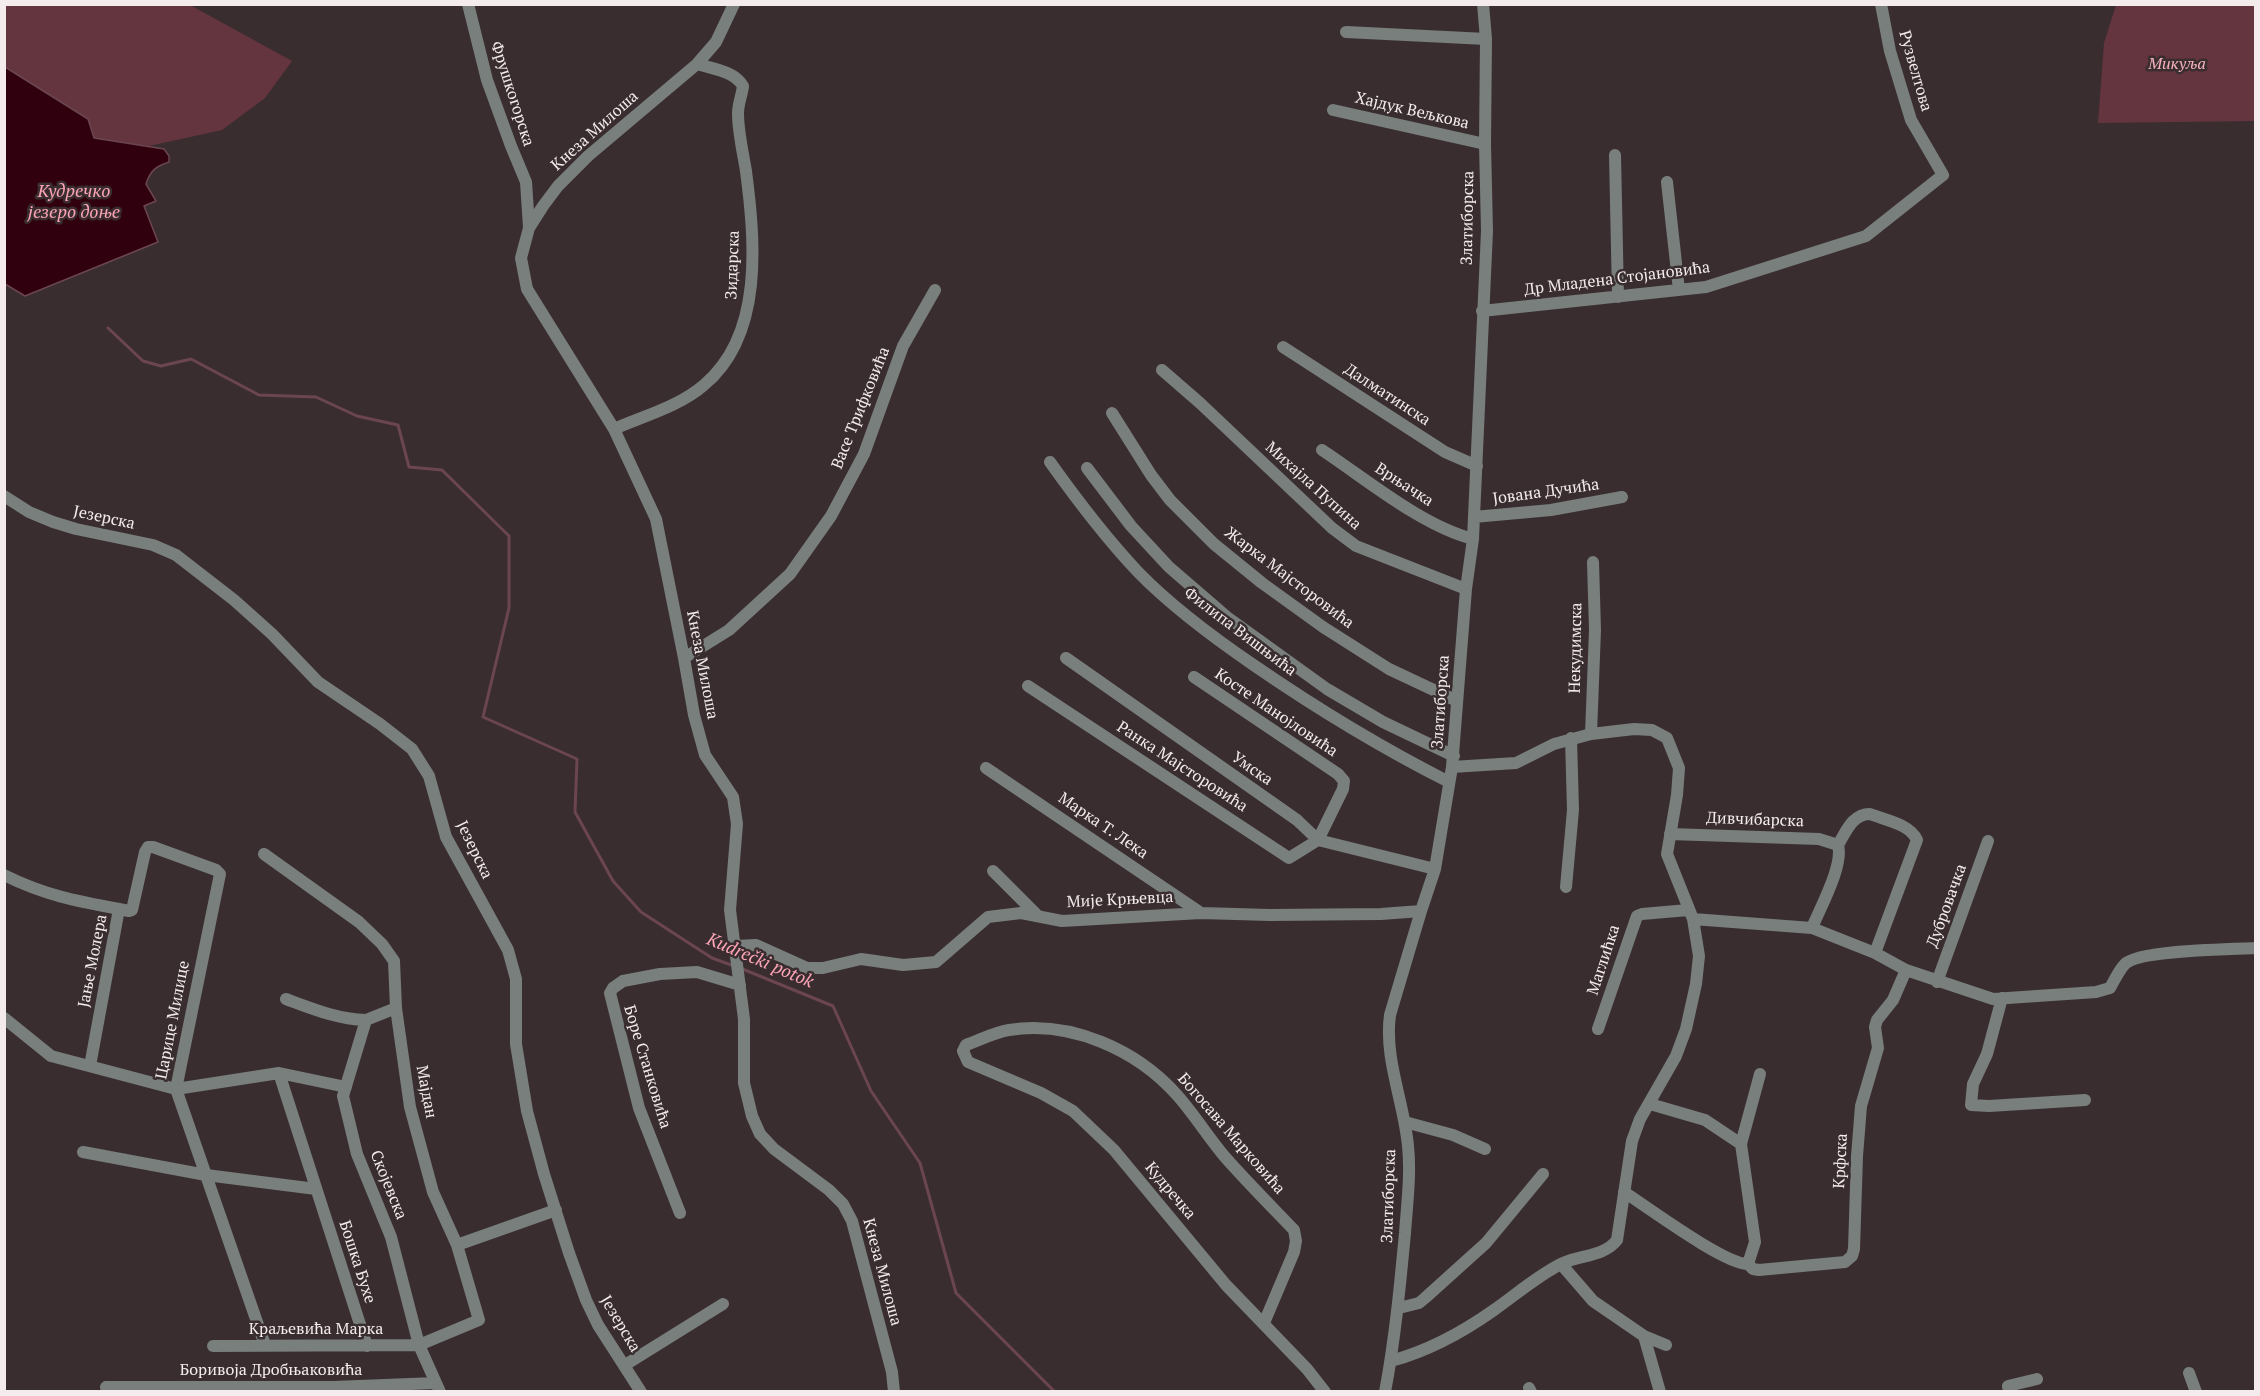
<!DOCTYPE html>
<meta charset="utf-8">
<style>
body{margin:0}
#map{position:relative;width:2260px;height:1396px;overflow:hidden;background:#3a2d30;font-family:"PT Serif",serif}
canvas{display:block}
.frame{position:absolute;inset:0;border:6px solid #f3ebec;pointer-events:none}
</style>
<div id="map">
<canvas width="2260" height="1396"></canvas>
<div class="frame"></div>
</div>
<script>
const context = document.querySelector('canvas').getContext('2d');
context.lineJoin = 'round';
function fill(path, color) { context.fillStyle = color; context.fill(path, 'evenodd'); }
function stroke(path, color, width, dash) { context.strokeStyle = color; context.lineWidth = width; context.lineCap = dash ? 'butt' : 'round'; context.setLineDash(dash || []); context.stroke(path); }
function label(font, color, halo, rows, align = 'center') {
  context.font = font + ' "PT Serif",serif'; context.lineWidth = 5; context.setLineDash([]); context.textBaseline = 'middle'; context.strokeStyle = halo; context.fillStyle = color; for (const [text, x, y, turn = 0] of rows) {
    context.save(); context.translate(x, y); context.rotate((+turn || 0) * Math.PI / 180); context.textAlign = isNaN(turn) ? turn : align; if (halo) context.strokeText(text, 0, 0); context.fillText(text, 0, 0); context.restore();
  }
}
fill(new Path2D(`
 M4,5H190L292,61L265,98L222,130L149,146L93,138L88,119L5,67Z
 M2116,5H2255V121L2098,123L2104,43Z`), '#65353f');
const water = new Path2D(`
 M5,67L88,119L94,138L164,149L169,156V162C156,166 150,171 146,184L156,201L144,206L158,242L25,296L5,284Z`);
fill(water, '#31000f');
stroke(water, '#6b4651', 1.5);
stroke(new Path2D(`
 M108,328L143,361L161,366L191,359L259,395L316,397L357,416L398,425L409,467L442,470L509,536V608L483,717L577,759L575,812L613,881L641,912L712,958L734,966
 M740,968L833,1006L871,1091L920,1163L956,1293L1055,1392`), '#6b4651', 3);
stroke(new Path2D(`
 M468,4L487,80L511,146L526,182L529,227
 M734,4L716,42L697,64L588,156L558,186L543,206L529,228L521,258L527,289L614,429L656,519L684,658L694,715L705,755L733,797L737,824L730,910L744,1019V1083L752,1116L760,1134L774,1149L829,1190L843,1204L852,1221L892,1372L894,1392
 M1346,32L1486,39
 M1333,110L1485,144
 M1615,155L1618,297
 M1667,182L1679,290
 M1482,311L1706,287L1866,236L1943,175L1911,120L1890,51L1881,4
 M1283,347L1445,452L1477,466
 M1162,370L1200,403L1332,528L1356,546L1466,589
 M1112,413L1151,475L1170,500L1214,544L1262,583L1323,627L1389,669L1457,701
 M614,429C644,416 680,406 704,385C764,335 755,241 746,171C743,153 738,132 738,113C738,104 742,95 743,86C734,71 713,69 697,64
 M1322,450C1366,479 1422,526 1473,539
 M1050,462C1077,500 1106,538 1138,572C1173,608 1214,638 1255,666C1319,710 1380,747 1449,782
 M1087,468L1131,526L1169,567L1227,617L1327,689L1383,722L1454,756
 M4,496L29,512L53,522L76,529L153,545L176,555L234,600L272,634L318,682L380,724L412,749L429,776L446,837L508,950L516,979V1044L527,1111L544,1174L569,1253L586,1300L598,1325L641,1392
 M1474,517L1551,510L1622,497
 M684,658L729,630L790,574L831,516L864,454L903,346L935,290
 M1066,658L1297,820L1318,840L1435,869
 M1028,686L1289,858L1318,840L1343,789L1344,781L1338,774L1194,677
 M1591,734L1595,630L1593,562
 M986,768L1201,913
 M1670,834L1819,839L1838,845
 M1838,845C1846,832 1852,814 1870,814C1885,820 1910,824 1917,840L1875,953
 M993,871L1037,915
 M4,875C44,895 76,901 119,909L90,1066
 M1566,887L1573,810L1571,738
 M119,909L129,911L132,910L145,852L148,847H153L216,870L220,874L176,1089L265,1345
 M1693,919L1812,928L1875,953L1906,970L1993,999L2096,992L2110,988C2114,981 2119,970 2125,964C2138,950 2232,949 2256,948
 M1812,928C1820,908 1844,865 1838,845
 M736,946L756,945L807,968H823L861,959L903,965L936,962L988,917L1021,913L1062,921L1201,913L1270,915L1381,914L1421,911
 M1937,982L1988,841
 M2002,998L1987,1054L1973,1084L1971,1105L1989,1106L2085,1100
 M286,999C313,1009 337,1019 366,1020
 M396,1008L366,1020L343,1096L357,1154L391,1237L419,1345L440,1392
 M4,1018L51,1056L176,1089L279,1073L346,1087
 M1598,1029L1637,916L1642,914L1688,910
 M279,1073L367,1346
 M1650,1104L1705,1120L1741,1144
 M1405,1122L1453,1135L1485,1149
 M83,1152L206,1175L316,1189
 M1624,1192C1649,1208 1724,1264 1748,1264
 M680,1213L639,1108L610,993L613,988L623,981L660,974L697,972L740,985
 M457,1245L556,1210
 M1561,1264L1593,1301L1644,1336L1666,1345
 M1748,1264L1753,1269L1759,1270L1845,1262L1852,1256L1854,1249L1857,1156L1861,1106L1878,1048L1875,1027L1877,1020L1893,1000L1906,970
 M1748,1264L1755,1242L1741,1144L1760,1074
 M1399,1308L1419,1303L1425,1298L1486,1243L1543,1174
 M1264,1323L1294,1252L1296,1241L1294,1230C1271,1206 1247,1182 1225,1157C1208,1137 1194,1114 1177,1095C1137,1050 1071,1020 1009,1030C995,1032 980,1040 966,1045L963,1051L968,1062L1041,1093L1073,1111L1114,1150L1226,1285L1307,1369L1325,1392
 M1644,1336L1660,1392
 M213,1346L419,1345L479,1320L457,1245L433,1192L410,1107L396,1008L394,961L382,944L359,922L264,854
 M1391,1361C1428,1351 1463,1332 1494,1310C1517,1294 1538,1275 1563,1263C1581,1255 1605,1256 1617,1240L1632,1141L1640,1119L1676,1056L1686,1029L1696,984L1699,956L1693,919L1667,854L1677,795L1679,768L1667,738L1652,730L1634,729L1591,734L1554,744L1516,763L1452,767
 M625,1365L723,1304
 M2189,1373L2196,1392
 M1529,1388L1531,1392
 M107,1392L106,1387H334L436,1383
 M1385,1392C1395,1339 1400,1286 1405,1233C1407,1204 1411,1175 1408,1146C1404,1102 1384,1059 1390,1015L1421,911L1435,869L1452,767L1466,589L1473,539L1487,231L1485,144L1486,39L1483,4
 M2009,1392L2008,1386L2037,1379`), '#787f7d', 12);
label('italic 16px', '#f6b3bf', '#3a2d30', [
 ["Микуља",2177,64]
]);
label('16px', '#f3ebec', '#3a2d30', [
 ["Рузвелтова",1915,71,74],
 ["Фрушкогорска",512,94,72],
 ["Хајдук Вељкова",1412,111,13],
 ["Кнеза Милоша",595,131,-42],
 ["Златиборска",1468,218,-89],
 ["Зидарска",733,265,-88],
 ["Др Младена Стојановића",1617,279,-7],
 ["Далматинска",1387,395,33],
 ["Васе Трифковића",861,408,-68],
 ["Врњачка",1404,485,33],
 ["Михајла Пупина",1313,486,42],
 ["Јована Дучића",1546,492,-8],
 ["Језерска",104,518,12],
 ["Жарка Мајсторовића",1289,578,37],
 ["Филипа Вишњића",1240,632,37],
 ["Некудимска",1576,648,-89],
 ["Кнеза Милоша",702,665,79],
 ["Златиборска",1441,702,-86],
 ["Косте Манојловића",1276,713,34],
 ["Ранка Мајсторовића",1182,767,33],
 ["Умска",1252,769,35],
 ["Дивчибарска",1755,820,2],
 ["Марка Т. Лека",1103,826,34],
 ["Језерска",474,850,64],
 ["Мије Крњевца",1120,900,-3],
 ["Дубровачка",1947,906,-70],
 ["Маглићка",1604,960,-72],
 ["Јање Молера",93,961,-79],
 ["Царице Милице",173,1020,-79],
 ["Боре Станковића",647,1067,73],
 ["Мајдан",426,1092,79],
 ["Богосава Марковића",1231,1134,49],
 ["Крфска",1841,1161,-87],
 ["Скојевска",388,1185,68],
 ["Кудречка",1170,1191,50],
 ["Златиборска",1389,1196,-88],
 ["Бошка Бухе",357,1262,72],
 ["Кнеза Милоша",882,1272,75],
 ["Језерска",620,1324,59],
 ["Краљевића Марка",316,1329],
 ["Боривоја Дробњаковића",271,1370]
]);
label('italic 18px', '#fca4b5', '#3a2d30', [
 ["Кудречко",74,192],
 ["језеро доње",74,213],
 ["Kudrečki potok",760,961,23]
]);
</script>
